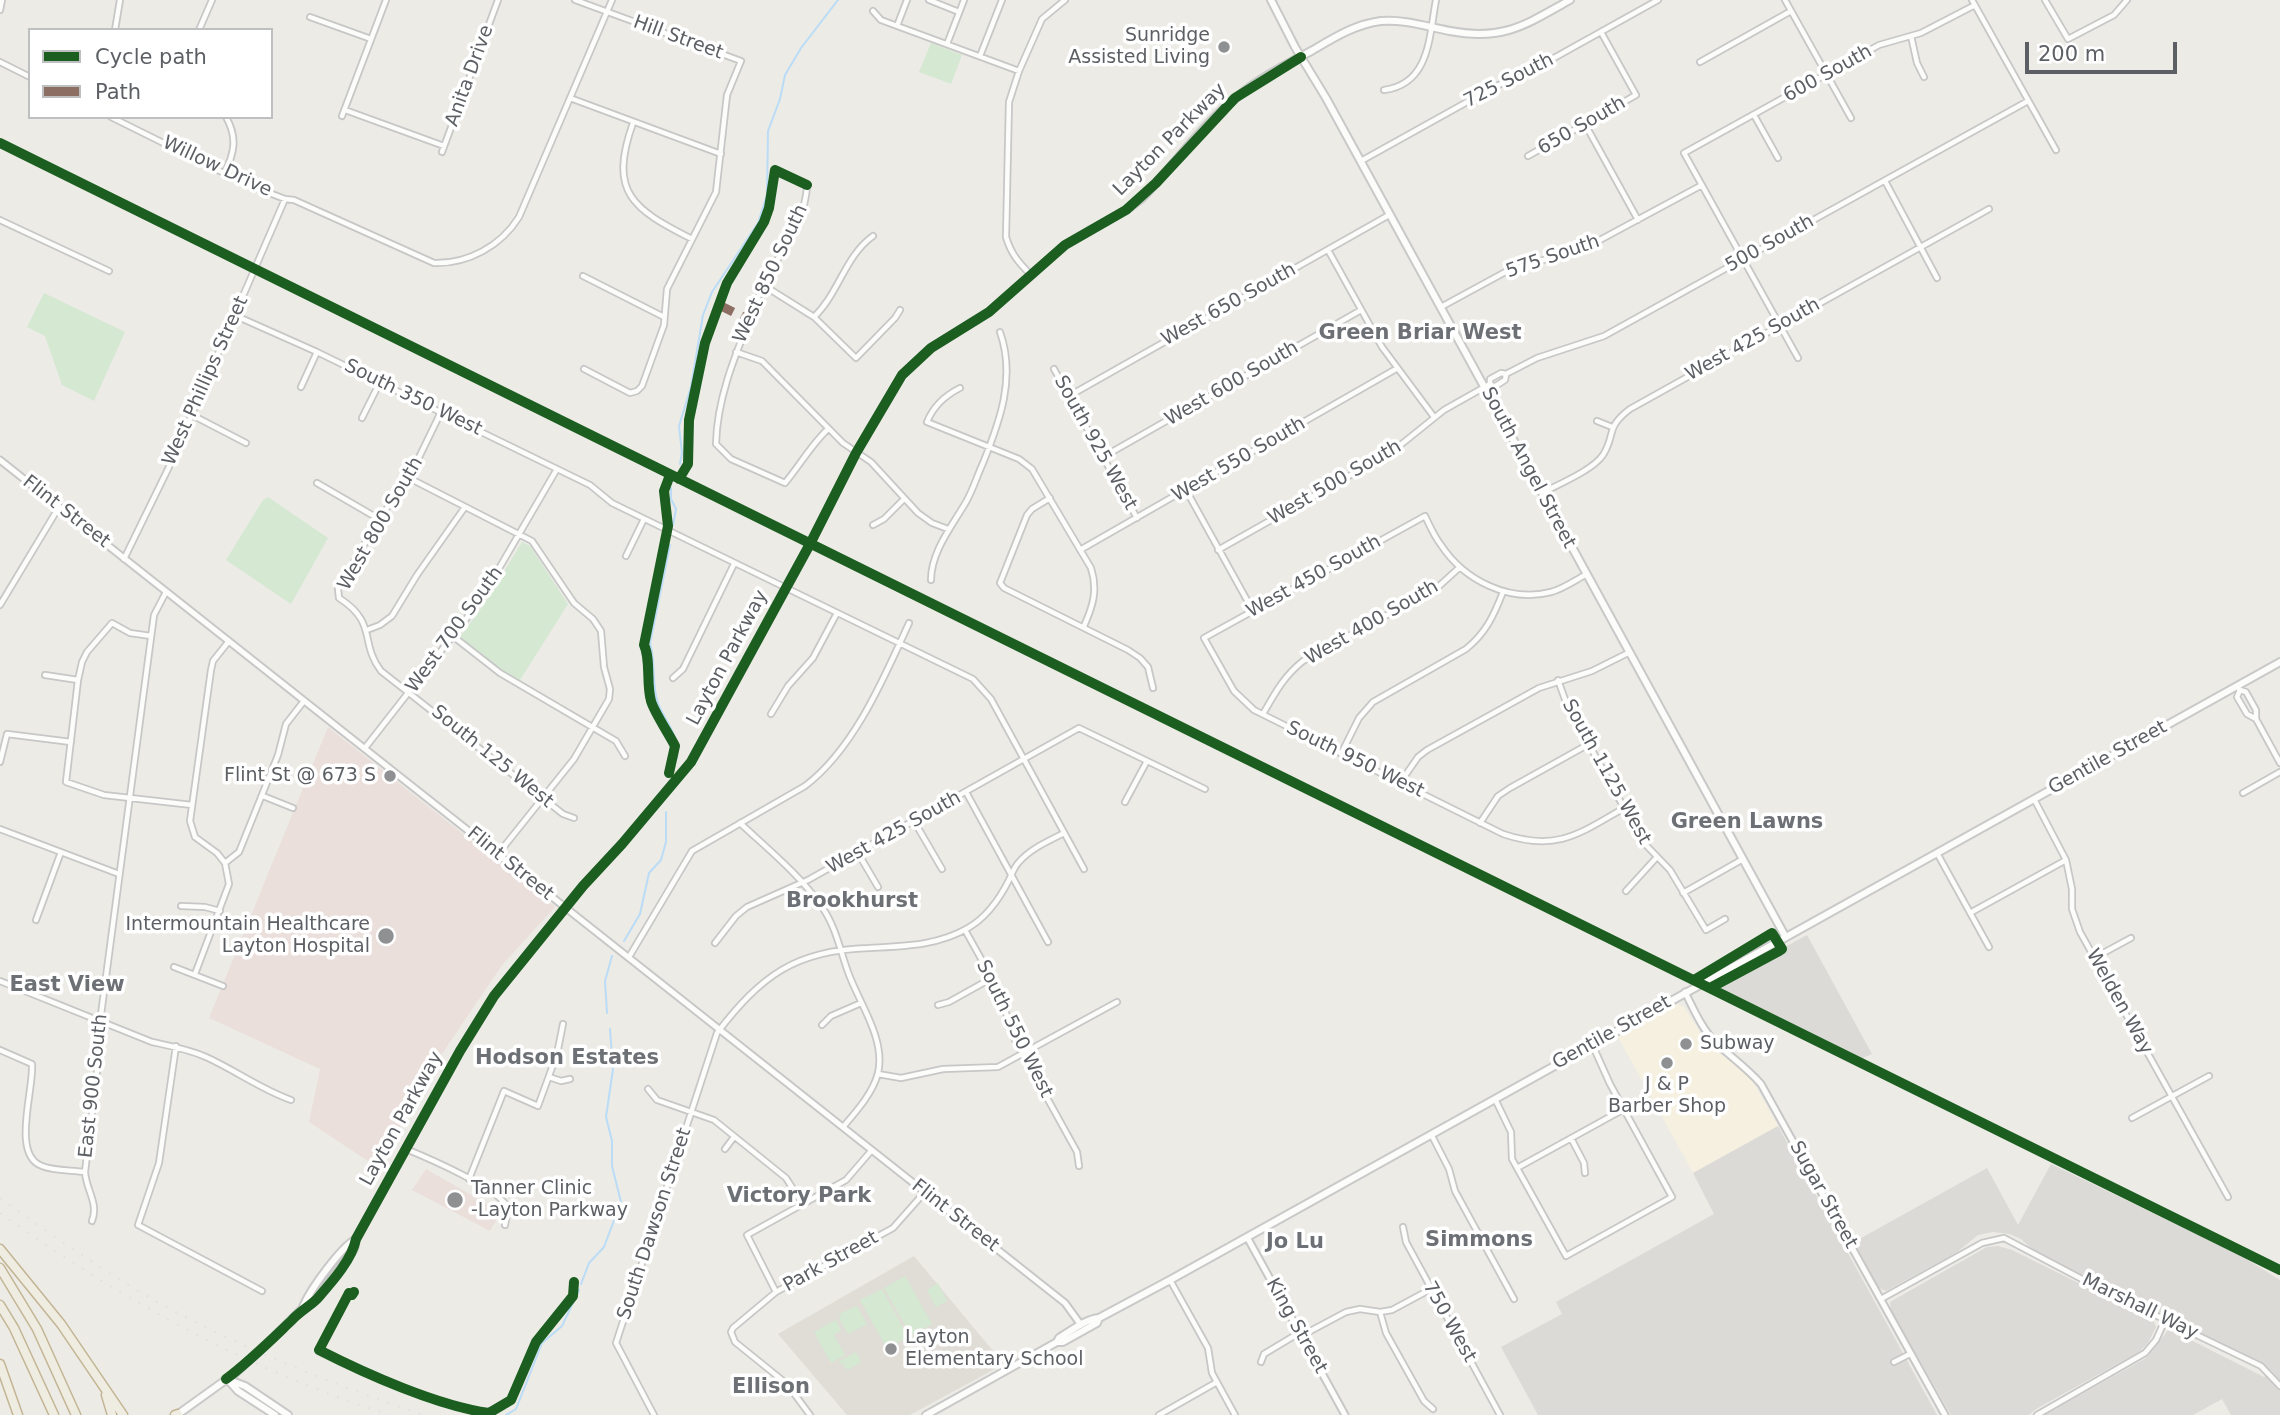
<!DOCTYPE html>
<style>
body{margin:0}
#map{position:relative;width:2280px;height:1415px;overflow:hidden;background:#ecebe6;font-family:"DejaVu Sans",sans-serif}
canvas{display:block}
.legend{position:absolute;left:28px;top:28px;width:245px;height:91px;box-sizing:border-box;background:#fff;border:2px solid #bebfc1;margin:0;padding:9px 12px;list-style:none;font-size:21px;color:#5c5f64}
.legend li{display:flex;align-items:center;gap:14px;height:35px}
.legend b{width:35px;border:2px solid #bebfc1}
.scale{position:absolute;left:2025px;top:42px;width:152px;height:32px;box-sizing:border-box;border:4px solid #5c5f64;border-top:0;padding-left:9px;font-size:21px;line-height:24px;white-space:nowrap;color:#5c5f64;-webkit-text-stroke:5px #fff;paint-order:stroke}
</style>
<div id="map">
<canvas width="2280" height="1415"></canvas>
<ul class="legend">
<li><b style="height:9px;background:#1b5e20"></b>Cycle path</li>
<li><b style="height:9px;background:#8d6e63"></b>Path</li>
</ul>
<div class="scale">200 m</div>
</div>
<script>
const context = document.querySelector('canvas').getContext('2d');
context.lineJoin = 'round';
function fill(path, color) { context.fillStyle = color; context.fill(path, 'evenodd'); }
function stroke(path, color, width, dash) { context.strokeStyle = color; context.lineWidth = width; context.lineCap = dash ? 'butt' : 'round'; context.setLineDash(dash || []); context.stroke(path); }
function label(font, color, halo, rows, align = 'center') {
  context.font = font + ' "DejaVu Sans",sans-serif'; context.lineWidth = 7; context.setLineDash([]); context.textBaseline = 'middle'; context.strokeStyle = halo; context.fillStyle = color; for (const [text, x, y, turn = 0] of rows) {
    context.save(); context.translate(x, y); context.rotate((+turn || 0) * Math.PI / 180); context.textAlign = isNaN(turn) ? turn : align; if (halo) context.strokeText(text, 0, 0); context.fillText(text, 0, 0); context.restore();
  }
}
fill(new Path2D(`
 M1678,1004L1684,1007L1707,1043L1740,1068L1752,1080L1778,1126L1693,1173L1618,1037Z`), '#f5f0df');
fill(new Path2D(`
 M1807,935L1872,1054L1856,1061L1710,988Z
 M1778,1126L1937,1415H1538L1501,1347L1562,1314L1556,1302L1714,1214L1693,1173Z
 M2051,1164L2240,1255L2280,1280V1415H2231L2222,1399L2193,1415H2044L2146,1358L2169,1329L2264,1377L2273,1372L2254,1360L2034,1251L2021,1239L2010,1234L1993,1232L1978,1235L1956,1253L1886,1291L1879,1288L1854,1242L1987,1168L2018,1225Z
 M1998,1246L2012,1250L2153,1320L2156,1327L2148,1343L2139,1352L2036,1409L2029,1415H1951L1891,1310L1890,1302L1978,1252L1987,1247Z`), '#dcdad6');
fill(new Path2D(`
 M914,1256L1004,1364L910,1415H847L778,1334Z`), '#dfddd6');
fill(new Path2D(`
 M328,727L555,907L503,964L477,1002L434,1066L377,1167L309,1122L320,1069L209,1018Z
 M426,1169L501,1212L490,1231L412,1190Z`), '#ebdfdb');
fill(new Path2D(`
 M931,43L962,55L951,84L919,72Z
 M44,293L125,332L94,401L62,385L45,336L27,327Z
 M268,497L328,538L291,604L226,560L263,500Z
 M522,542L530,546L568,604L520,680L500,669L460,637L485,603Z
 M905,1276L932,1324L911,1336L884,1288Z
 M938,1283L947,1301L936,1307L927,1290Z
 M882,1289L908,1337L887,1349L860,1300Z
 M857,1306L867,1324L848,1334L839,1318L841,1313Z
 M836,1320L841,1330L834,1335L845,1355L831,1363L814,1332Z
 M856,1352L861,1362L848,1370L839,1361Z`), '#d4e8d2');
stroke(new Path2D(`
 M680,464L682,453L679,426L691,387L703,315L712,292L758,223L767,195L768,131L780,99L785,75L801,48L838,0
 M671,488V499L676,509L673,525
 M670,545L650,643C656,662 651,684 658,703C666,724 680,735 677,758
 M624,941L640,914L649,873L661,860L666,842V812
 M607,1013L605,981L612,956
 M581,1284L589,1263L604,1247L621,1202L612,1166V1141L606,1117L613,1069L610,1029
 M506,1415L516,1409L542,1343L562,1326L579,1290`), '#badcf6', 2);
const minor = new Path2D(`
 M575,0L741,61L727,95L716,192L667,289L664,325L642,386L637,391L630,393L584,369
 M929,0L959,12
 M1785,0L1851,118
 M1972,0L2056,150
 M2045,0L2068,39L2114,15L2127,0
 M0,10L2,0
 M873,11L881,20L1019,71
 M310,17L371,39
 M897,26L907,0
 M115,30L120,0
 M199,30L212,0
 M1911,36L1917,63L1924,77
 M947,44L964,0
 M980,56L1002,0
 M0,62L30,77
 M1700,62L1791,11
 M1384,90C1430,84 1429,37 1436,0
 M570,98L721,154
 M345,110L444,146
 M1754,115L1778,158
 M342,116L386,0
 M111,117L246,184L285,199L294,200L434,263C468,264 501,246 519,217L612,0
 M633,123C608,193 633,209 692,239
 M1585,124L1638,220
 M442,152L498,0
 M1528,156L1636,95L1601,32
 M1361,161L1494,87L1527,73L1658,0
 M225,173C234,153 238,138 226,117
 M1885,181L1937,278
 M807,185C806,220 781,251 765,282C760,290 758,298 755,306C737,351 717,396 716,444L731,459L785,483C800,465 811,445 828,429
 M0,220L109,271
 M1328,250L1382,347L1434,417
 M1031,275C1019,263 1011,254 1006,237L1009,102L1019,71L1042,19L1065,0
 M583,276L664,317
 M763,285L814,317L856,358L895,318L900,310
 M1441,307L1509,270L1585,248L1702,185
 M234,315L317,352L590,485L612,503L973,679L991,699L1084,869
 M814,317C839,293 845,256 873,236
 M736,352L762,361L843,443L871,462L918,513L932,523L948,529
 M1798,358L1684,153L1879,45L1921,33L1975,5
 M1054,369L1137,518
 M1490,384L1494,387L1505,380L1506,375
 M301,387L317,352
 M960,388C946,395 933,407 927,422L1019,459L1032,469L1091,568C1098,590 1093,606 1084,626
 M1069,396L1389,215
 M441,412L409,478L379,519L338,589L339,598C378,623 359,642 381,671L563,814L574,818
 M192,415L246,443
 M362,418L380,382
 M1597,421L1612,427
 M1103,457L1361,310
 M409,478L532,541L574,603L593,619L601,631L604,667L610,689L609,699L574,759L498,854
 M317,483L379,519
 M1186,490L1253,611
 M1542,493C1559,484 1593,470 1603,455C1616,434 1605,428 1630,409L1989,209
 M1050,498L1032,509L1027,515L1000,583L1004,588L1128,650L1140,658L1148,667L1153,688
 M873,525L884,519L904,499
 M1080,550L1396,369
 M1218,550L1393,451L1444,410L1490,384V379L1501,373L1506,374L1537,358L1604,336L2028,101
 M626,556L644,519
 M124,559L168,469L285,199
 M1585,575C1574,581 1563,589 1551,592C1509,603 1464,580 1441,545C1434,536 1430,526 1425,516L1204,638L1234,691L1254,710L1503,834C1556,852 1579,834 1624,808
 M931,580C931,552 952,526 966,502C973,490 977,476 983,463C1000,421 1016,377 1000,332
 M0,605L59,507
 M367,630L380,625L392,616L417,575L465,507
 M151,636L130,633L112,623L87,652L82,662L78,680L66,782L104,795L192,805
 M454,637L500,673L616,741L625,756
 M45,675L78,680
 M673,678L683,669L734,564
 M1558,680L1567,705L1643,842L1670,870L1706,930L1725,919
 M2237,686L2240,690L2246,692L2256,710V719L2280,763
 M2240,690L2237,697L2247,714L2256,719
 M771,714L788,686L813,658L837,613
 M1263,714C1275,693 1284,676 1303,661L1438,587L1460,567
 M365,748L480,601L557,469
 M1341,754L1359,718L1373,702L1466,649C1486,633 1494,615 1503,592
 M0,762L7,734L71,742
 M1400,783L1418,757L1427,750L1539,688L1592,671L1628,653
 M966,792L1048,942
 M2243,793L2280,772
 M263,796L293,808
 M2034,799L2066,860L2072,889V909L2080,932L2228,1197
 M1125,802L1147,761
 M914,821L942,869
 M740,823C769,850 800,875 822,907C836,927 840,950 848,972C859,1003 886,1039 878,1073C873,1093 856,1112 843,1127
 M1480,823L1498,796L1510,788L1589,744
 M0,829L119,874
 M858,853L878,887
 M1937,853L1989,947
 M225,863L239,852L278,755L286,724L304,701
 M1626,891L1657,857
 M1683,893L1743,859
 M181,906L205,907L220,911
 M1970,913L2066,860
 M36,920L61,852
 M965,930L998,989L1015,1040L1077,1152L1079,1166
 M715,943L736,916L747,907L808,880L1079,728L1205,789
 M629,957L692,851L805,786C854,749 884,678 909,623
 M2094,958L2131,938
 M174,967L223,986
 M195,974L229,884L225,863L217,853L195,837L190,821L211,670L213,661L229,641
 M0,981L152,1042C170,1046 188,1049 206,1057C235,1070 260,1089 291,1100
 M938,1005L949,1002L992,978
 M822,1025L831,1016L861,1003
 M176,1046L159,1163L138,1225L262,1291
 M0,1050L32,1064C34,1090 11,1155 42,1166C54,1171 72,1170 85,1172
 M878,1074L901,1078L943,1069L998,1067L1117,1002
 M549,1077L561,1081L570,1079
 M648,1089L657,1100L714,1120L786,1178L802,1203
 M1495,1099L1511,1132L1512,1159L1566,1256L1672,1197L1610,1084L1592,1044
 M2132,1118L2209,1076
 M1431,1134L1449,1169L1455,1191L1514,1299
 M1571,1138L1584,1163L1585,1173
 M406,1149C428,1158 500,1189 508,1208L505,1225
 M725,1149L734,1137
 M1517,1168L1624,1109
 M469,1179L504,1091L538,1106L557,1054L563,1024
 M92,1221C99,1203 86,1190 85,1172L97,1071L98,1037L154,615L166,592
 M1403,1227L1406,1242L1500,1415
 M1170,1280L1208,1348L1212,1373L1235,1415
 M776,1292L747,1235L846,1180L871,1151
 M1881,1299L1982,1243L2004,1238L2097,1287L2261,1366L2280,1386
 M1380,1312L1386,1333L1424,1401L1433,1409
 M1301,1336L1346,1312L1360,1309L1380,1312L1392,1310L1431,1289
 M1261,1362L1264,1354L1299,1333
 M1894,1362L1910,1354
 M654,1415L616,1343L717,1033C761,976 795,950 869,948C903,946 937,946 968,928C987,917 999,900 1009,880C1012,874 1014,867 1019,862C1031,848 1049,841 1064,833
 M810,1415L787,1384L735,1342L731,1332L733,1328L776,1292L893,1228L924,1193
 M1159,1415L1217,1382
 M2037,1415L2145,1353L2156,1340L2165,1320`);
const tertiary = new Path2D(`
 M0,460L1065,1303L1081,1325
 M1685,992C1694,1010 1702,1029 1716,1043C1731,1057 1747,1068 1761,1084L1945,1415
 M1247,1237L1345,1415`);
const secondary = new Path2D(`
 M1271,0L1295,47L1326,98L1785,936
 M303,1307C310,1290 340,1248 356,1239
 M273,1338L302,1309L315,1301L354,1249L356,1239L460,1051L494,996L583,886L622,844L691,762L810,544L856,453L902,375L931,348L989,312L1065,245L1126,210L1141,199C1173,167 1200,127 1236,98C1259,78 1287,64 1313,50C1335,37 1356,24 1381,21C1404,19 1428,27 1450,31C1504,41 1525,25 1570,0
 M1057,1342L1059,1338C1071,1331 1086,1319 1099,1318L1170,1280L2280,662
 M226,1379L245,1386L288,1415
 M228,1380L238,1391L275,1415
 M177,1415L234,1374
 M926,1415L1057,1342H1063L1097,1323L1099,1318`);
const motorway = new Path2D(`
 M0,1249L61,1324L123,1415
 M0,1268L37,1329L76,1415
 M0,1305L14,1328L54,1415
 M0,1364L18,1415
 M106,1395L112,1415
 M175,1415L178,1414`);
stroke(minor, '#c7c7c7', 8);
stroke(tertiary, '#c7c7c7', 9);
stroke(secondary, '#c8c9c8', 10);
stroke(motorway, '#c3b594', 11);
stroke(minor, '#fcfcfb', 4.5);
stroke(tertiary, '#fcfcfb', 5);
stroke(secondary, '#fcfcfb', 6);
stroke(motorway, '#efece1', 8);
stroke(new Path2D(`
 M0,1198C52,1235 105,1273 161,1304C245,1350 333,1384 423,1415
 M0,1213C120,1299 248,1370 390,1415`), '#e3e2e2', 2, [2, 9]);
const secondaryBridge = new Path2D(`
 M234,1374L273,1338`);
stroke(secondaryBridge, '#c8c9c8', 10, []);
stroke(secondaryBridge, '#fcfcfb', 6);
stroke(new Path2D(`
 M717,304L749,320`), '#8d6e63', 9, [18, 9]);
stroke(new Path2D(`
 M0,143L2280,1270
 M679,479L688,464L689,420L705,343L727,283L764,222L769,208L775,170L807,185
 M669,773L675,746C669,734 654,712 651,701C646,684 651,659 644,645L668,526L664,491L670,475
 M1694,980L1772,933L1782,949L1779,951L1710,988
 M354,1292L352,1295L349,1293L319,1350C366,1374 438,1406 489,1413L511,1400L536,1342L573,1296L574,1282
 M226,1379C250,1361 271,1340 292,1320C299,1312 310,1306 317,1299C331,1283 352,1260 356,1239L460,1051L494,996L583,886L622,844L691,762L810,544L856,453L902,375L931,348L989,312L1065,245L1126,210L1156,183L1235,98L1301,57`), '#1b5e20', 10);
for (const [x, y, r, color] of [
 [1224,47,7,"#8e9092"],
 [390,776,7,"#8e9092"],
 [386,936,9,"#8e9092"],
 [1686,1044,7,"#8e9092"],
 [1667,1063,7,"#8e9092"],
 [455,1200,9,"#8e9092"],
 [891,1349,7,"#8e9092"]
]) { const dot = new Path2D(); dot.arc(x, y, r, 0, 2 * Math.PI); context.fillStyle = color; context.fill(dot); stroke(dot, '#fff', 2.5); }
label('19px', '#5c5f64', '#fff', [
 ["Sunridge",1210,36],
 ["Assisted Living",1210,58],
 ["Flint St @ 673 S",376,776],
 ["Intermountain Healthcare",370,925],
 ["Layton Hospital",370,947],
 ["Subway",1700,1044,"left"],
 ["J & P",1667,1085,"center"],
 ["Barber Shop",1667,1107,"center"],
 ["Tanner Clinic",471,1189,"left"],
 ["-Layton Parkway",471,1211,"left"],
 ["Layton",905,1338,"left"],
 ["Elementary School",905,1360,"left"]
], 'right');
label('19px', '#5c5f64', '#fff', [
 ["Hill Street",678,38,20],
 ["600 South",1828,74,-29],
 ["Anita Drive",470,76,-70],
 ["725 South",1509,81,-27],
 ["650 South",1582,126,-30],
 ["Layton Parkway",1170,140,-45],
 ["Willow Drive",217,167,25],
 ["500 South",1770,244,-29],
 ["575 South",1553,257,-19],
 ["West 850 South",771,274,-65],
 ["West 650 South",1229,305,-29],
 ["West 425 South",1753,340,-29],
 ["West Phillips Street",206,381,-66],
 ["West 600 South",1232,384,-30],
 ["South 350 West",413,398,26],
 ["South 925 West",1095,443,61],
 ["West 550 South",1239,460,-30],
 ["South Angel Street",1528,468,62],
 ["West 500 South",1335,483,-30],
 ["Flint Street",66,512,38],
 ["West 800 South",381,524,-60],
 ["West 450 South",1314,577,-29],
 ["West 400 South",1372,623,-30],
 ["West 700 South",455,630,-54],
 ["Layton Parkway",728,658,-62],
 ["South 125 West",492,757,39],
 ["Gentile Street",2108,758,-29],
 ["South 950 West",1355,760,26],
 ["South 1125 West",1606,772,61],
 ["West 425 South",894,833,-29],
 ["Flint Street",510,864,39],
 ["Welden Way",2119,1002,61],
 ["South 550 West",1014,1029,64],
 ["Gentile Street",1612,1033,-29],
 ["East 900 South",94,1086,-84],
 ["Layton Parkway",402,1119,-61],
 ["Sugar Street",1823,1195,61],
 ["Flint Street",955,1216,38],
 ["South Dawson Street",655,1224,-72],
 ["Park Street",831,1262,-29],
 ["Marshall Way",2140,1307,26],
 ["750 West",1449,1322,61],
 ["King Street",1296,1326,61]
]);
label('bold 21px', '#6d7176', '#fff', [
 ["Green Briar West",1420,334],
 ["Green Lawns",1747,823],
 ["Brookhurst",852,902],
 ["East View",67,986],
 ["Hodson Estates",567,1059],
 ["Victory Park",799,1197],
 ["Simmons",1479,1241],
 ["Jo Lu",1295,1243],
 ["Ellison",771,1388]
]);
</script>
